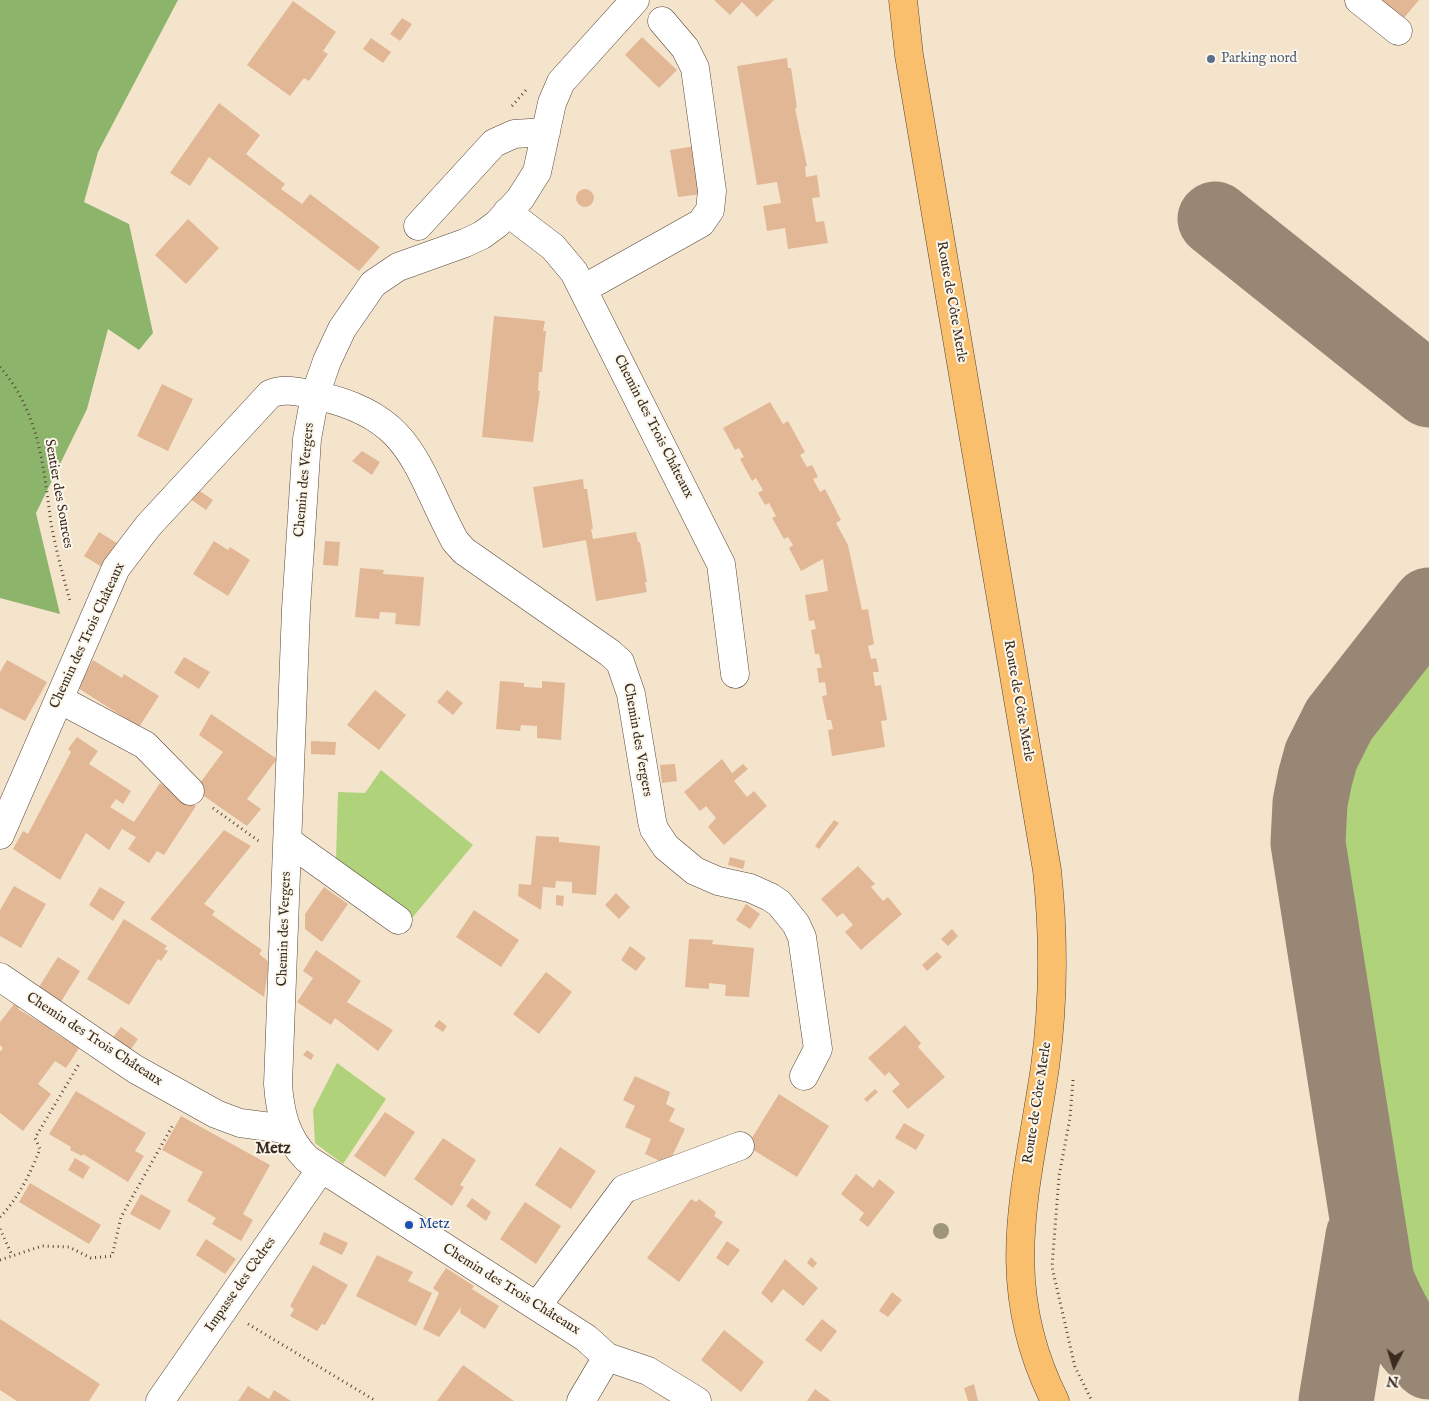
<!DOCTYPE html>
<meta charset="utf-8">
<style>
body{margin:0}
#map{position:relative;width:1429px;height:1401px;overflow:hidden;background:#f5e4cc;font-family:"IM FELL English",serif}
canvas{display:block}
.north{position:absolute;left:1369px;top:1341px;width:50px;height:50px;-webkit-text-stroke:4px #fbf7ec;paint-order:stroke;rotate:185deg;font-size:14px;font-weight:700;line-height:20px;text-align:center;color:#3b2a1e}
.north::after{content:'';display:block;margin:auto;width:18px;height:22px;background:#3b2a1e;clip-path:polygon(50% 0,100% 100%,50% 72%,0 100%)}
</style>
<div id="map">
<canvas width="1429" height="1401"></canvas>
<div class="north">N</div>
</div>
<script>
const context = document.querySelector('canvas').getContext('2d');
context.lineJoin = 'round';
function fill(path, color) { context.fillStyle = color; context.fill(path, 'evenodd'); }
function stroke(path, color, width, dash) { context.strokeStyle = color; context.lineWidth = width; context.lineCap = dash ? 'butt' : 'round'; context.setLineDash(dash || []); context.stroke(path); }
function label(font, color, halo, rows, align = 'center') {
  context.font = font + ' "IM FELL English",serif'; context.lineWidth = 4; context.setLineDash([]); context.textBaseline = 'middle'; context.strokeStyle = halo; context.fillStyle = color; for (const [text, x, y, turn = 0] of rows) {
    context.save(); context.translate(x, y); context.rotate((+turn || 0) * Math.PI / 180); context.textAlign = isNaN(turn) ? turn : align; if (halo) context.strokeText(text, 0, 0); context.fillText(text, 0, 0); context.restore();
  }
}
fill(new Path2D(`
 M1429,655V1307L1413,1276L1397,1224L1340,839C1345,750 1375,720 1429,655Z
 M381,770L473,845L412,918L336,859L338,792L365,793Z
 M337,1063L386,1099L343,1164L315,1143L313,1110Z`), '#b0d27b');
fill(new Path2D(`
 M0,0H178L98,152L84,202L129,224L153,333L139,350L108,329L87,409L36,513L60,614L0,598Z`), '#8cb46b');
stroke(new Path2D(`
 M1215,219L1429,390
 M1429,605L1339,720L1321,756L1315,778L1310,803L1308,843L1377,1281C1391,1313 1403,1337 1429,1362
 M1336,1401L1363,1236`), '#988775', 75);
fill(new Path2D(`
 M714,0H774L757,17L742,2L730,15Z
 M1379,0H1419L1403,19Z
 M293,1L336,32L323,51L328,54L309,81L304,78L290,96L247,65Z
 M402,18L412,24L400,41L390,34Z
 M642,37L677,70L659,88L625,55Z
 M371,38L391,52L383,63L363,49Z
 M787,58L788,68H791L797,108H795L807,166L805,167L806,177L817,175L820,197L812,198L816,222L824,221L828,243L788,249L785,228L767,231L763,206L781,203L777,182L757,185L737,66Z
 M219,103L260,135L246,154L285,184L281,189L302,204L310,194L380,247L359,271L209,157L190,186L170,173Z
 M695,146L702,194L678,197L670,150Z
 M576 198a9 9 0 1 1 18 0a9 9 0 1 1-18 0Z
 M188,219L219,248L186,284L155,255Z
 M494,316L545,321L543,331H546L542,372H539L538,391H540L533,442L482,437Z
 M162,384L193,399L168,451L137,436Z
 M770,402L783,424L788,421L805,452L800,455L807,467L812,465L818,477L813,479L820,492L825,489L841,520L836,523L848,545L862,610L868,609L874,644L868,646L871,659L876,658L879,672H873L875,686L881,685L887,720L881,721L885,747L832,756L828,730L833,729L831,720H827L822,696L827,695L825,682L819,683L817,668H822L819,654H815L811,630L816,629L814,620L809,621L805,595L828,591L823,559L801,571L789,548L793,545L788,537L784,539L772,518L776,516L769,503L765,505L758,493L763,490L756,478L752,481L740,459L744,457L739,448L735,450L723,428Z
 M362,451L380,462L372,475L352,461Z
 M583,479L584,489H587L593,529H591L593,539L636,532L638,542H640L647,582H645L647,592L596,601L586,540L543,548L533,487Z
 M194,487L213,500L206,510L186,496Z
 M99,532L120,545L105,569L84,556Z
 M214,541L228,550L230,547L250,560L228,596L193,574Z
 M325,541L340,542L338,566L323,565Z
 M360,568L384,570L383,574L424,577L420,626L395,624L396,613L380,612L379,619L355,617Z
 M184,657L210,672L199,689L174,673Z
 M7,660L47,682L25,721L0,708V672Z
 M93,660L122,678L124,674L159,696L139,727L78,688Z
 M500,681L524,683V687L542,688V681L565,683L561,740L537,738V726L521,725L520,731L496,729Z
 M375,690L406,715L379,750L347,725Z
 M447,690L463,703L453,715L437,702Z
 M211,714L277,759L247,799L261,809L247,826L201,794L197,787L223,752L199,735Z
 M77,737L98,751L89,764L131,791L123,804L116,799L110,807L134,822L160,783L196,806L164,855L157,851L149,863L128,849L136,837L122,829L109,850L86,833L60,880L13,849L23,831L28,834L71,752L68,749Z
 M311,741L336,742L335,755L311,754Z
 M722,759L732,773L743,764L748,769L734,781L747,797L754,791L767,806L724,845L708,827L716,818L706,806L700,811L684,792Z
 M675,764L677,781L662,783L660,765Z
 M834,820L839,823L819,849L815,846Z
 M224,830L251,846L204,904L215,911L212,915L262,950L259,954L269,962L264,997L150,919Z
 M536,836L559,837V842L600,846L596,895L572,893V882L556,881L555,888L543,887L541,910L518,896L519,884L531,885Z
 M730,857L745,861L743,869L728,865Z
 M858,866L875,884L871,887L883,901L888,897L902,914L861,950L845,932L853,925L843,913L837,917L821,899Z
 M14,886L46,904L21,948L0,936V910Z
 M100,887L125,902L113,921L89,905Z
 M324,887L348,904L322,942L305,929V914Z
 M616,893L630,907L619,919L605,905Z
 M556,895L564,896L563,906L556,905Z
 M746,904L760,914L750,929L736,920Z
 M474,910L519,940L501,967L456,937Z
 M124,919L167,946L164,949L168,951L161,961L158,959L129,1005L87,979Z
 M952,929L958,936L948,946L941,939Z
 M689,939L713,940L712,944L754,948L749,997L725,996L726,985L709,983V989L685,987Z
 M630,946L646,958L636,971L621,960Z
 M316,950L361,981L347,1002L393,1030L378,1051L335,1018L331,1025L297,1002L313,978L303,971Z
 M937,952L942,957L927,971L922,965Z
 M58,957L80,971L59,1005L37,990Z
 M546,972L572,992L539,1034L513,1014Z
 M15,1003L20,1007L18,1009L45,1025L49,1021L55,1026L52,1031L79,1048L66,1068L55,1061L38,1084L51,1094L23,1131L0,1113V1052L3,1048L0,1045V1022Z
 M439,1020L447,1026L443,1032L434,1026Z
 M905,1025L921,1043L918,1047L945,1077L908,1109L892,1091L900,1084L889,1072L885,1076L868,1058Z
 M121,1027L138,1039L129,1052L111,1040Z
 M307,1050L314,1055L311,1060L303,1055Z
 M635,1076L670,1092L666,1104L675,1109L669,1121L685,1129L668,1165L645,1154L651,1139L625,1127L635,1106L623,1100Z
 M875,1089L878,1092L867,1102L864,1099Z
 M76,1091L146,1133L135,1151L144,1156L128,1182L83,1154L82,1156L70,1150L71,1147L49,1134Z
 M779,1094L829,1126L797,1177L747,1146Z
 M385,1112L415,1132L385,1177L354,1156Z
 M181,1116L270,1165L243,1214L253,1220L241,1241L212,1224L216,1218L187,1201L203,1172L162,1150Z
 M904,1123L925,1135L916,1150L895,1138Z
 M443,1138L476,1160L460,1185L464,1187L452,1206L414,1179Z
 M560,1147L596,1171L571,1209L535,1185Z
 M75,1158L90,1167L83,1179L68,1170Z
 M856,1174L873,1188L879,1179L895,1192L868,1227L859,1220L864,1213L841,1194Z
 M30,1183L101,1225L89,1244L19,1202Z
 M141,1194L171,1211L160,1230L130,1214Z
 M472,1198L491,1212L486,1221L466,1206Z
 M691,1199L696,1202L699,1199L716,1212L714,1216L723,1222L679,1282L647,1258Z
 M525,1202L561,1226L536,1264L500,1239Z
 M324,1232L348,1243L342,1255L319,1244Z
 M206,1239L236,1259L225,1274L196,1255Z
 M727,1241L740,1250L728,1266L716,1258Z
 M377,1255L413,1272L408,1281L432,1293L416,1326L356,1296Z
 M811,1257L817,1263L813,1268L807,1263Z
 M785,1259L818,1288L803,1306L783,1289L772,1303L761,1293Z
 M313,1265L348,1285L325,1325L322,1324L317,1331L290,1316L294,1309L290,1306Z
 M446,1268L474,1286L472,1289L499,1306L485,1329L460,1313L461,1307L439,1337L423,1329L439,1293L433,1288Z
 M892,1292L902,1300L888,1317L879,1311Z
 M0,1319L100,1384L89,1401H17L0,1390Z
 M822,1319L837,1331L821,1352L805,1340Z
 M724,1330L764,1362L741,1392L701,1360Z
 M463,1365L514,1401H437Z
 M974,1384L978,1401H968L964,1388Z
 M248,1386L269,1399L274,1390L291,1401H238Z
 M815,1389L831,1401H807Z`), '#e2b795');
const minor = new Path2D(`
 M635,0L561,82L552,103L537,172L520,199L497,224L482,235L465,243L398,267L373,284L342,329L327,361L315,395L307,439L296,609L278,1084C280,1113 286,1138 307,1159L586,1338L607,1357L648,1371L697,1401
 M1359,0L1398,31
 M507,212L553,247L574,272L721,564L735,674
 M418,226L494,143L514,134L546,132
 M583,289L701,223L710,210L712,191L695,68L685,48L662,21
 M59,699L145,745L190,791
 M0,835L116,568L148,526L270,394C284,387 304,393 319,396C413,417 415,466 455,541L464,551L610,653L620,662L631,694L652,821L654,829L666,847L695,871L718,881L750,888L770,897L779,903L796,924L802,937L818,1049L804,1076
 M288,841L398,920
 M0,977L135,1069L216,1114L240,1123L286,1129
 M537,1306L624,1189L740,1146
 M160,1401L321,1169
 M581,1401L607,1357`);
const major = new Path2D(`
 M903,0L909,55L1047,870C1054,936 1054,1001 1045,1067C1027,1190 995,1282 1055,1401`);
stroke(minor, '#574638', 29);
stroke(major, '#574638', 29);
stroke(new Path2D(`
 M512,106L526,90
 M0,367C40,414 43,465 51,523C56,550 63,576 70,601
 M213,808L260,842
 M1073,1080L1070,1118L1059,1176L1052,1267L1075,1367L1092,1401
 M0,1217C18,1199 31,1172 40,1149L35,1138L79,1064
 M0,1229L12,1255
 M0,1260L42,1246L69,1247L91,1258L112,1256L121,1217L174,1123
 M248,1324L376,1401`), '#574638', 3, [1, 4]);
stroke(minor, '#fff', 28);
stroke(major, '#f9bf6c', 28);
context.fillStyle = '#9f9579';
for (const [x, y] of [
 [941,1231]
]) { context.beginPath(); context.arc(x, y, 8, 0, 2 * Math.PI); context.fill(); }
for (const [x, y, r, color] of [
 [1211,59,5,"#5c6f8a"],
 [409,1225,5,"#1a4fb4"]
]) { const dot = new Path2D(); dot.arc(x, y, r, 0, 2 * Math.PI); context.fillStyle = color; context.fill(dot); stroke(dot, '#fbf7ec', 2); }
label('14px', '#4e5e75', '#fbf7ec', [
 ["Parking nord",1221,59]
], 'left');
label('14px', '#3b2a1e', '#fbf7ec', [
 ["Route de Côte Merle",951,302,80],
 ["Chemin des Trois Châteaux",653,427,63],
 ["Chemin des Vergers",305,480,-85],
 ["Sentier des Sources",58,494,80],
 ["Chemin des Trois Châteaux",88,636,-65],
 ["Route de Côte Merle",1018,701,80],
 ["Chemin des Vergers",637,740,80],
 ["Chemin des Vergers",285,929,-88],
 ["Chemin des Trois Châteaux",94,1040,33],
 ["Route de Côte Merle",1038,1103,-81],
 ["Impasse des Cèdres",241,1285,-55],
 ["Chemin des Trois Châteaux",511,1290,32]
]);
label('14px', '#164399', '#fbf7ec', [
 ["Metz",419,1225]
], 'left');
label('bold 16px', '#3b2a1e', '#fbf7ec', [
 ["Metz",273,1150]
]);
</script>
